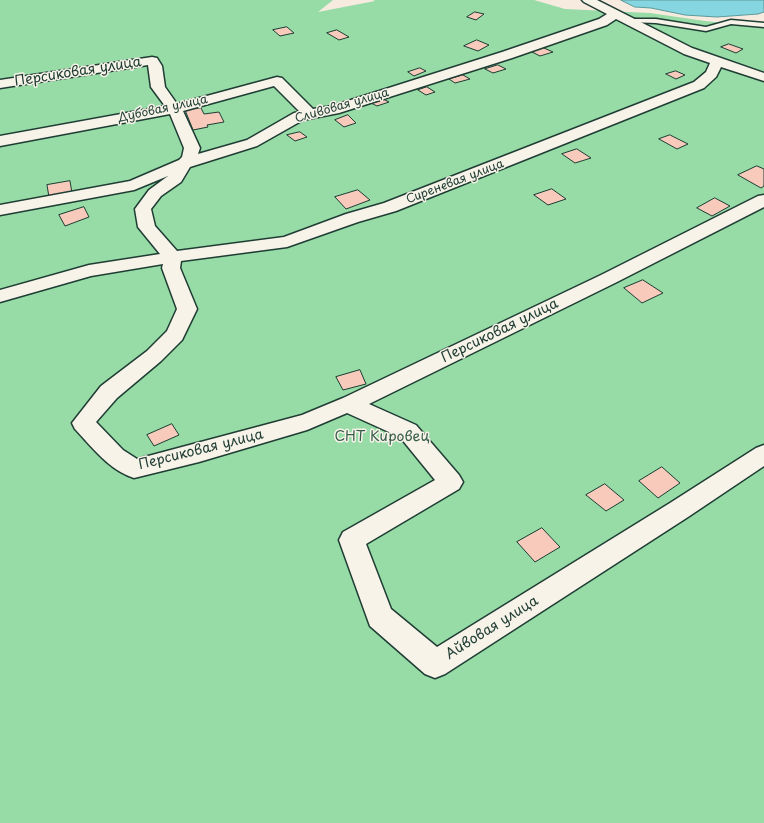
<!DOCTYPE html>
<meta charset="utf-8">
<style>
body{margin:0}
canvas{display:block;background:#f7ebdf}
</style>
<canvas width="764" height="823"></canvas>
<script>
const context = document.querySelector('canvas').getContext('2d');
context.lineJoin = 'round';
function fill(path, color) { context.fillStyle = color; context.fill(path, 'evenodd'); }
function stroke(path, color, width, dash) { context.strokeStyle = color; context.lineWidth = width; context.lineCap = dash ? 'butt' : 'round'; context.setLineDash(dash || []); context.stroke(path); }
function label(font, color, halo, rows, align = 'center') {
  context.font = font + ' "Playpen Sans",sans-serif'; context.lineWidth = 3; context.setLineDash([]); context.textBaseline = 'middle'; context.strokeStyle = halo; context.fillStyle = color; for (const [text, x, y, turn = 0] of rows) {
    context.save(); context.translate(x, y); context.rotate((+turn || 0) * Math.PI / 180); context.textAlign = isNaN(turn) ? turn : align; if (halo) context.strokeText(text, 0, 0); context.fillText(text, 0, 0); context.restore();
  }
}
fill(new Path2D(`
 M0,0H333L318,12L375,1L373,0H534L565,9L650,13L705,21L764,27V823H0Z`), '#97dba6');
const water = new Path2D(`
 M621,0H764V12L758,14L717,17L685,15L651,8L635,7Z`);
fill(water, '#85d6e0');
stroke(water, '#5c999b', 1);
const building = new Path2D(`
 M475,12L484,14L476,20L467,17Z
 M287,27L294,33L280,36L273,30Z
 M337,30L349,37L339,40L327,33Z
 M477,40L489,45L478,51L464,46Z
 M729,44L743,49L736,53L721,47Z
 M544,48L553,52L540,56L532,52Z
 M498,65L506,69L493,73L485,69Z
 M420,68L426,71L414,76L408,72Z
 M676,71L685,75L676,79L666,74Z
 M463,75L470,79L455,83L449,79Z
 M427,87L435,92L426,95L418,90Z
 M383,99L389,102L377,106L371,103Z
 M201,108L204,114L219,112L224,122L207,125L208,127L193,130L185,110Z
 M348,115L356,123L344,127L335,120Z
 M300,132L307,137L295,141L287,135Z
 M670,135L688,144L677,149L659,139Z
 M577,149L591,158L575,163L562,154Z
 M757,166L764,169V186L761,188L738,175Z
 M70,181L72,193L49,197L47,185Z
 M552,189L566,199L548,205L534,195Z
 M358,190L370,200L346,209L335,197Z
 M715,198L730,206L712,216L697,208Z
 M84,207L89,217L65,226L59,215Z
 M643,280L663,293L642,303L624,288Z
 M360,370L366,384L343,390L336,377Z
 M172,424L179,435L154,446L147,435Z
 M662,467L680,483L658,498L639,481Z
 M605,484L624,500L606,511L586,495Z
 M542,528L560,547L535,562L517,542Z`);
fill(building, '#f8cabc');
stroke(building, '#1f3d34', 1);
const service = new Path2D(`
 M629,19H656L706,27L731,20L764,23V27L731,24L706,31L656,23L627,22L626,21Z`);
const minor = new Path2D(`
 M582,0H597L692,48L764,73V81L721,67L716,77L704,88L396,211L358,222L287,247L181,261L180,268L197,309L182,340L161,361L117,398L96,422L123,450L137,459L302,415L343,398L601,275L758,196L764,195V207L615,283L369,404L416,425L459,475L463,482L459,489L366,544L391,609L437,647L670,503L756,448L764,445V466L688,517L445,674L435,678L425,674L370,626L339,540L343,532L435,480L400,437L347,413L307,430L199,462L134,478C109,470 92,447 75,429L72,423L101,386L147,351L167,331L177,309L162,268L163,264L91,276L0,302V290L89,265L160,254L138,227L135,209L149,190L168,176L134,190L0,215V205L130,181L179,160L182,157L184,148L170,114L0,146V136L165,106L151,87L148,65L0,88V80L152,57L157,58L162,66L165,87L177,104L277,77L282,78L313,109L332,106L502,52L599,19L607,14L584,2ZM616,19L684,54L710,63L706,72L694,82L384,203L346,214L284,237L177,251L155,226L151,209L161,196L181,182L190,167L257,146L303,120L339,113L512,58L607,25ZM274,86L300,112L294,113L247,140L198,154L200,148L183,111Z`);
stroke(service, '#1f3d34', 3);
stroke(minor, '#1f3d34', 3);
fill(service, '#f7f3e8');
fill(minor, '#f7f3e8');
label('12px', '#1f3d34', '#f7f3e8', [
 ["Сливовая улица",342,106,-16],
 ["Дубовая улица",163,109,-12],
 ["Сиреневая улица",455,182,-21]
]);
label('14px', '#1f3d34', '#f7f3e8', [
 ["Персиковая улица",78,72,-9],
 ["Персиковая улица",500,331,-26],
 ["Персиковая улица",201,450,-14],
 ["Айвовая улица",492,628,-32]
]);
label('14px', '#375d4b', '#f7f3e8', [
 ["СНТ Кировец",382,437]
]);
</script>
